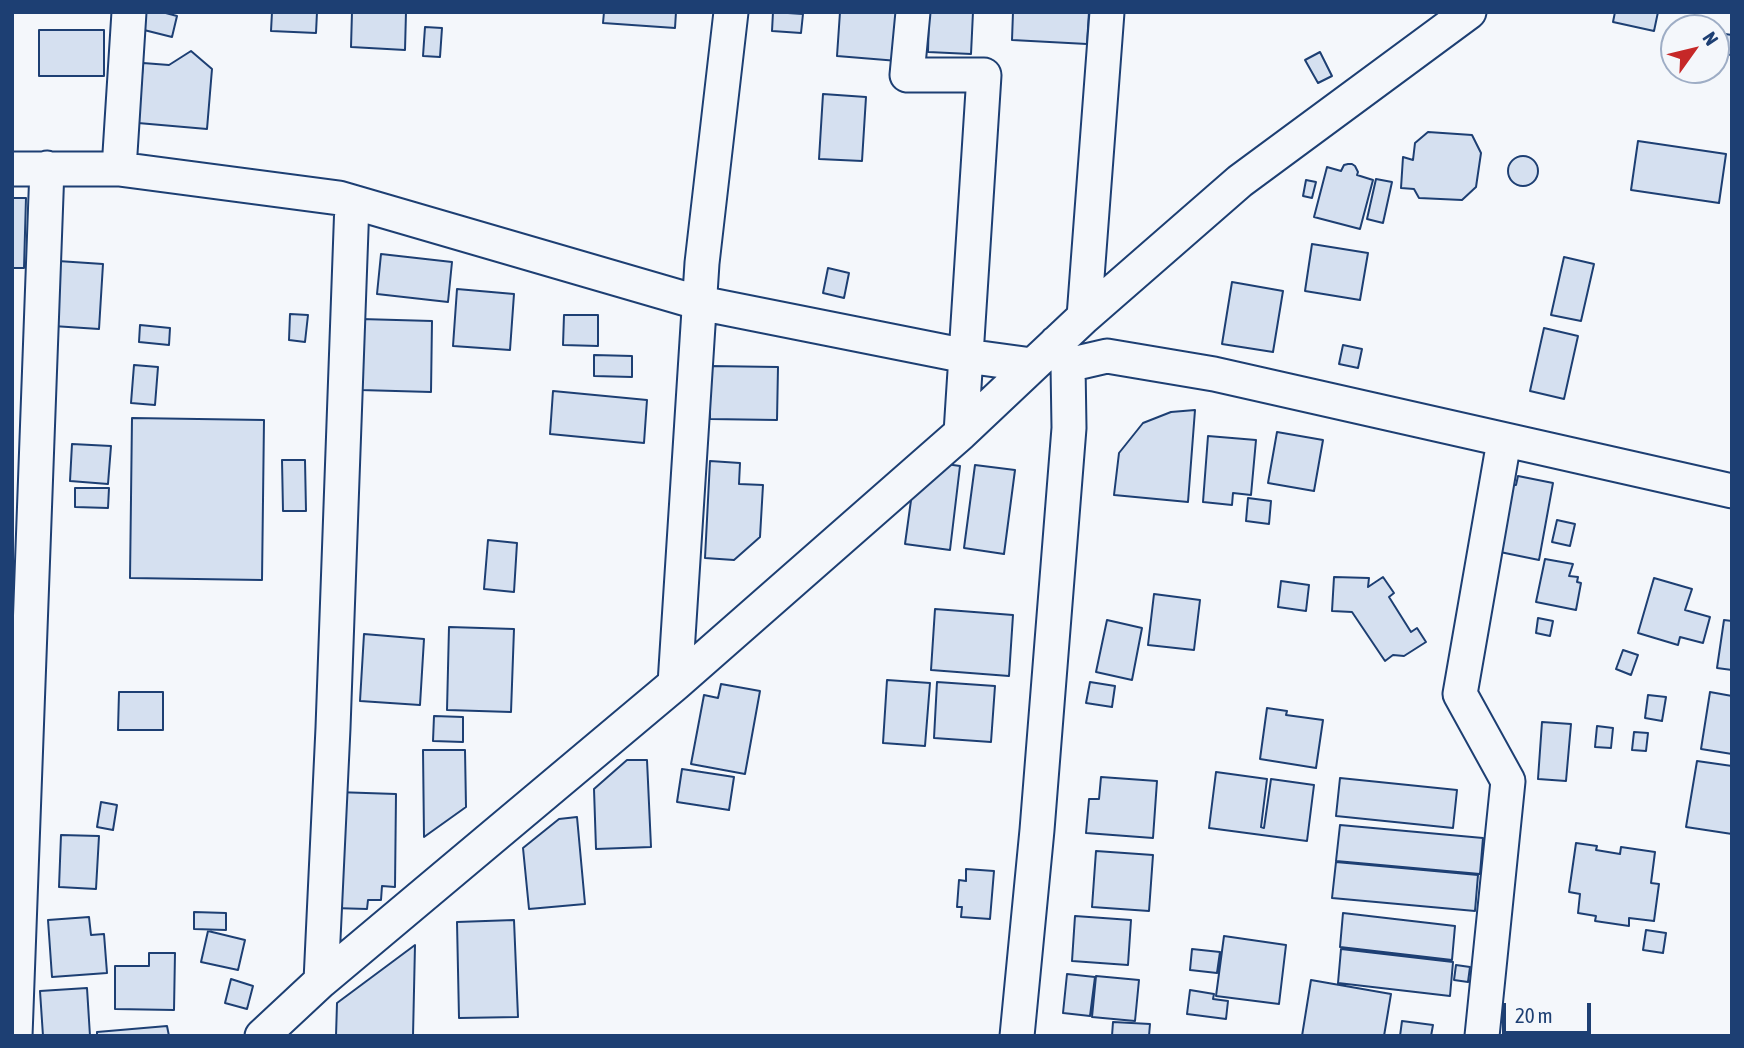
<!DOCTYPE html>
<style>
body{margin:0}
#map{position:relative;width:1744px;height:1048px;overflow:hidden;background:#f4f7fb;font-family:"Asap Condensed",sans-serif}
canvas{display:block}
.frame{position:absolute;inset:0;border:14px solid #1d3f73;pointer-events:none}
.north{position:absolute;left:1660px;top:14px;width:70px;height:70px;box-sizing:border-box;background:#f4f7fb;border:2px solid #9eadc5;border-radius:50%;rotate:56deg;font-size:19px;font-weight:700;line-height:28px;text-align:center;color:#1d3f73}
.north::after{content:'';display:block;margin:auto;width:24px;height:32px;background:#c62828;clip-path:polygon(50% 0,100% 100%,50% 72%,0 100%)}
.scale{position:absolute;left:1502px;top:1003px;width:89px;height:32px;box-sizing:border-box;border:4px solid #1d3f73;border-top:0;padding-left:9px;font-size:21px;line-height:24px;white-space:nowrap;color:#1d3f73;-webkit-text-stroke:5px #f4f7fb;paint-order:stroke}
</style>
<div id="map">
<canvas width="1744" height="1048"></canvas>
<div class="frame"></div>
<div class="north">N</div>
<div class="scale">20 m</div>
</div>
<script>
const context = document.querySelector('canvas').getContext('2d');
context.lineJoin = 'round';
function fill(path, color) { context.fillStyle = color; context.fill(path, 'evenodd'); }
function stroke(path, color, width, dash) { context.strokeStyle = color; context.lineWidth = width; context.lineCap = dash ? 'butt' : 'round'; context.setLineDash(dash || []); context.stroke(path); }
const building = new Path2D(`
 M143,12H162L177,16L172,37L140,29Z
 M272,12H317L316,33L271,31Z
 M352,12H406L405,50L351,47Z
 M604,12H676L675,28L603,23Z
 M773,12L803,14L801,33L772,31Z
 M840,12H902V17L896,16L895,27L898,61L837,56Z
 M929,12H973L971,54L928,52Z
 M1013,12H1089L1087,44L1012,40Z
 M1615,12H1658L1654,31L1613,22Z
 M425,27L442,28L440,57L423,56Z
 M39,30H104V76H39Z
 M1725,34L1732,35V55L1722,54Z
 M191,51L212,69L207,129L138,123L143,63L169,65Z
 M1320,52L1332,76L1318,83L1305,60Z
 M823,94L866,97L862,161L819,159Z
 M1428,132L1472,135L1481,153L1476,187L1462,200L1419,198L1414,189L1401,188L1403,157L1413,160L1415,143Z
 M1638,141L1726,154L1719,203L1631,190Z
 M1508 171a15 15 0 1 1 30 0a15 15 0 1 1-30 0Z
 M1348,164H1352L1355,166L1358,172L1357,175L1373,180L1360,229L1314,217L1327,167L1341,171L1344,165Z
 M1376,179L1392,182L1383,223L1367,219Z
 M1306,180L1316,182L1312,198L1303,196Z
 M12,198H26L24,268H12Z
 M1312,244L1368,253L1360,300L1305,291Z
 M381,254L452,262L448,302L377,294Z
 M1564,257L1594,264L1581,321L1551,315Z
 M58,261L103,264L99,329L53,326Z
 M828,268L849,273L844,298L823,293Z
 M1232,282L1283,291L1273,352L1222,344Z
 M457,289L514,294L510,350L453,346Z
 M290,314L308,315L305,342L289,340Z
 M564,315H598V346L563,345Z
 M361,319L432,321L431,392L360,390Z
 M140,325L170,328L169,345L139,342Z
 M1544,328L1578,336L1564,399L1530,391Z
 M1343,345L1362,349L1358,368L1339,364Z
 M594,355L632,356V377L594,376Z
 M134,365L158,367L155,405L131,403Z
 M710,366L778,367L777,420L710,419Z
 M553,391L647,400L644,443L550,434Z
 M1195,410L1188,502L1114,495L1119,453L1143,423L1171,412Z
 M132,418L264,420L262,580L130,578Z
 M1277,432L1323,440L1314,491L1268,483Z
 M1208,436L1256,440L1251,495L1233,493L1232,505L1203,502Z
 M72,444L111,446L108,484L70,481Z
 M282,460H305L306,511H283Z
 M710,461L740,463L739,484L763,485L760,537L734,560L705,558Z
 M946,464L960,466L950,550L905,544L912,493Z
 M975,465L1015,470L1004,554L964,548Z
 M1518,476L1553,483L1539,560L1500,552L1513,485H1516Z
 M75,488H109L108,508L75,507Z
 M1248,498L1271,501L1269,524L1246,521Z
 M1557,520L1575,524L1570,546L1552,542Z
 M488,540L517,543L514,592L484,589Z
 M1545,559L1573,564L1569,576L1578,577L1577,582L1581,583L1576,610L1536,602Z
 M1334,577L1369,578L1368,587L1383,577L1394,593L1389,597L1411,632L1417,628L1426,642L1404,656L1393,655L1385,661L1352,612L1332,611Z
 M1654,578L1692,589L1685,610L1710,617L1703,643L1680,637L1678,645L1638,633Z
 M1281,581L1309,585L1306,611L1278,607Z
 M1154,594L1200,600L1194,650L1148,645Z
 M935,609L1013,615L1009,676L931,670Z
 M1538,618L1553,621L1550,636L1536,633Z
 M1107,620L1142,628L1132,680L1096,672Z
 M1724,620L1732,621V670L1717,668Z
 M449,627L514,629L511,712L447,710Z
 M364,634L424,639L420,705L360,701Z
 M1623,650L1638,655L1631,675L1616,669Z
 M887,680L930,683L925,746L883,743Z
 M937,682L995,686L991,742L934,738Z
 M1090,682L1115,686L1112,707L1086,703Z
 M721,684L760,691L745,774L691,764L704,695L718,698Z
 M119,692H163V730H118Z
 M1710,692L1732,696V754L1701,749Z
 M1648,695L1666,697L1662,721L1645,718Z
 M1267,708L1287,711L1286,715L1323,720L1316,768L1260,759Z
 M434,716L463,717V742L433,741Z
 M1542,722L1571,724L1566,781L1538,779Z
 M1597,726L1613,728L1611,748L1595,747Z
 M1634,732L1648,733L1646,751L1632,750Z
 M423,750H465L466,807L424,837Z
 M627,760H647L651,847L596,849L594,789Z
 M1697,761L1732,766V834L1686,827Z
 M682,769L734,777L729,810L677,802Z
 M1216,772L1267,779L1261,827L1264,828L1271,779L1314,785L1307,841L1209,828Z
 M1101,777L1157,781L1153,838L1086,833L1089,799H1099Z
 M1340,778L1457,790L1453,828L1336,816Z
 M336,792L396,794L395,887L382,886L381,900H368L367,909L333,908Z
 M101,802L117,805L113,830L97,827Z
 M577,817L585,904L529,909L523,848L559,819Z
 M1340,825L1483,838L1480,874L1336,861Z
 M61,835L99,836L96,889L59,887Z
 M1576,843L1597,846L1596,850L1620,854L1621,847L1655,852L1651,883L1659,884L1654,921L1629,918V926L1595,921L1596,916L1578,913L1580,894L1569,892Z
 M1096,851L1153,855L1149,911L1092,907Z
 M1336,862L1478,875L1475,911L1332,898Z
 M966,869L994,871L990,919L961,917L962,907H957L959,880L966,881Z
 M194,912L226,913V930L194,929Z
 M1343,913L1455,926L1452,960L1340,947Z
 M1075,916L1131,920L1128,965L1072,961Z
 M89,917L91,935L104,934L107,973L52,977L48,920Z
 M514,920L518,1017L459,1018L457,922Z
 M1646,930L1666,933L1663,953L1643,950Z
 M208,931L245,940L238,970L201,962Z
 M1224,936L1286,945L1279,1004L1216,996Z
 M415,945L413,1036H336L337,1003Z
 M1192,949L1220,952L1217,973L1190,970Z
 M1341,949L1453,962L1450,996L1338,983Z
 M149,953H175L174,1010L115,1009V966H149Z
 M1456,965L1470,967L1468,982L1454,980Z
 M1067,974L1095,977L1090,1016L1063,1013Z
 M1096,976L1139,980L1135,1021L1092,1017Z
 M231,979L253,986L247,1009L225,1003Z
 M1311,980L1391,994L1384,1036H1302Z
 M87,988L90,1036H43L40,991Z
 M1190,990L1214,994L1213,999L1228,1001L1226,1019L1187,1014Z
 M1402,1021L1433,1025L1431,1036H1400Z
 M1113,1022L1150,1024L1149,1036H1112Z
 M167,1026L169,1036H97V1032Z`);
fill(building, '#d5e0f0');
stroke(building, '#1d3f73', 2);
const minor = new Path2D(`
 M913,12L907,75H984L961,433
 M12,169H119L129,12
 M119,169L339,198L700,303L966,356L1032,365
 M1084,317L1107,12
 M1068,365L1107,356L1214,374L1732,491
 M675,684L702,263L731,12
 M321,981L333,728L352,202
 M15,1036L47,168
 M262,1036L321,981L675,684L961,433L1084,317L1240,181L1469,12
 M1017,1036L1037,830L1069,428L1068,365L1056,343
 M1482,1036L1508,781L1460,694L1504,441`);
stroke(minor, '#1d3f73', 37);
stroke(minor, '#f4f7fb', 33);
</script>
